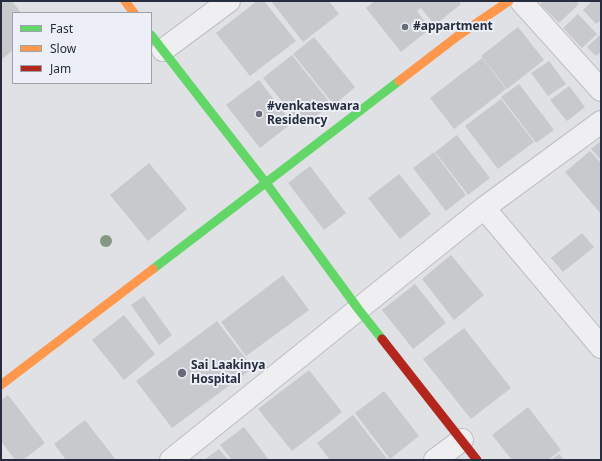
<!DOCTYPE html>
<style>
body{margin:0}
#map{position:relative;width:602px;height:461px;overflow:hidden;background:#dfe1e5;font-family:"Noto Sans",sans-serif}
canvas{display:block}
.frame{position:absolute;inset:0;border:2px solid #262d3e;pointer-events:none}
.legend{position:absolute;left:12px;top:12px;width:140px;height:72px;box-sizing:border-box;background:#eceff5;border:1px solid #9da1ac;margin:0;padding:5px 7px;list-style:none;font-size:12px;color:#262d3e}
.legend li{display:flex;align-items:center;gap:8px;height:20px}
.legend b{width:20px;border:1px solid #9da1ac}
</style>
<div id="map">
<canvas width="602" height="461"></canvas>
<div class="frame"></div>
<ul class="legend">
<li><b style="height:5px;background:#63d668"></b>Fast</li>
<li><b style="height:5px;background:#ff974d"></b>Slow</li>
<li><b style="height:5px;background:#b3261e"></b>Jam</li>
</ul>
</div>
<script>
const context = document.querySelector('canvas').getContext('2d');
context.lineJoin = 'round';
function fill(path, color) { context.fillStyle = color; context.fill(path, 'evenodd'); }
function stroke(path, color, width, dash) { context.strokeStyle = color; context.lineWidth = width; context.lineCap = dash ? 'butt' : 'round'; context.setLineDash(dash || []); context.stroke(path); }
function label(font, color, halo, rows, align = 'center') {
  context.font = font + ' "Noto Sans",sans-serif'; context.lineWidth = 4; context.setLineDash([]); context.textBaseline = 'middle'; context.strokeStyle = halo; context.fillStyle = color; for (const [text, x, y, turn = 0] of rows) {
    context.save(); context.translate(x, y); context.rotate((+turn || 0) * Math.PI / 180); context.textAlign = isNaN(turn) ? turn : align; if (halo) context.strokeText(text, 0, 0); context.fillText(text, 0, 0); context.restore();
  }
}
fill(new Path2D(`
 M1,1H12L21,13H13V50L1,60Z
 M257,1H264L296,41L250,76L216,33Z
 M271,1H329L339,14L303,42Z
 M375,1H406L407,2L408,1H459L461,4L435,25L421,8L417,11L430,29L401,52L366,8Z
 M543,1H575L579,4L559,23L540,4Z
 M592,1H601V20L596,24L583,10Z
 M578,14L597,34L582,48L563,28Z
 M518,27L544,60L507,89L481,56Z
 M601,34V52L596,56L587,47Z
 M314,37L355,87L334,105L293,54Z
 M292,55L331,104L303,127L263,78Z
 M482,58L506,89L454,129L430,98Z
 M549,61L566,84L548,96L531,73Z
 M259,80L292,123L260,148L226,105Z
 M519,84L554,130L536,143L501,97Z
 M569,86L585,107L567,121L550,100Z
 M501,99L534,142L498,169L465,126Z
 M457,135L490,178L468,195L435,152Z
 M601,141V160L591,149Z
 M590,151L601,163V214L565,172Z
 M434,152L466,195L446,211L413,168Z
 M149,163L187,209L148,241L110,195Z
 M310,166L346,213L324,230L288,183Z
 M399,174L431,214L400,239L368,198Z
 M582,233L594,247L563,272L551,258Z
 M451,255L484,295L454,320L422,279Z
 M283,275L309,310L246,356L221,322Z
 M415,284L446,323L413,349L382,310Z
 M144,296L172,335L159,345L131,305Z
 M124,315L155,354L124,380L92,340Z
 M217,321L253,368L172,428L136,381Z
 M464,328L511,388L471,419L423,359Z
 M309,370L342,412L292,451L258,409Z
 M384,391L419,436L390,459L355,413Z
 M8,395L45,443L23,460H15L1,441V400Z
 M528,407L561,450L548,460H512L492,435Z
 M353,415L388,460H330L317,443Z
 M85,420L116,460H66L54,444Z
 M244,427L269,460H232L220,445Z
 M219,449L228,460H204Z
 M559,454L564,460H551Z`), '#c7c9cd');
const street = new Path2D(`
 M521,1L601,90
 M163,50L229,1
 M484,208L601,347
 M171,460L484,208L601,122
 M435,460L462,440`);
stroke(street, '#bdbfc3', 24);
stroke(street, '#efeff1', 22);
stroke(new Path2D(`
 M151,35L266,183L359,310L382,339
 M153,269L399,81`), '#63d668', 9);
stroke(new Path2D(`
 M125,1L134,13
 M399,81L459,35L509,1
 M1,385L153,269`), '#ff974d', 9);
stroke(new Path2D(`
 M382,339L477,460`), '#b3261e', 9);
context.fillStyle = '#839783';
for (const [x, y] of [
 [106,241]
]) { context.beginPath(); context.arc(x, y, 6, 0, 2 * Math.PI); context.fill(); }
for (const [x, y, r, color] of [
 [405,27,4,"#676c78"],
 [259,114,4,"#676c78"],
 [182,373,5,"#676c78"]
]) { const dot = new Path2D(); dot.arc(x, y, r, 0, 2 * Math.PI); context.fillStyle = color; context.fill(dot); stroke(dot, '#eceff5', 1.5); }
label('bold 12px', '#262d3e', '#eceff5', [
 ["#appartment",413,27],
 ["#venkateswara",267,107],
 ["Residency",267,121],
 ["Sai Laakinya",191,366],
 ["Hospital",191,380]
], 'left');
</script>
